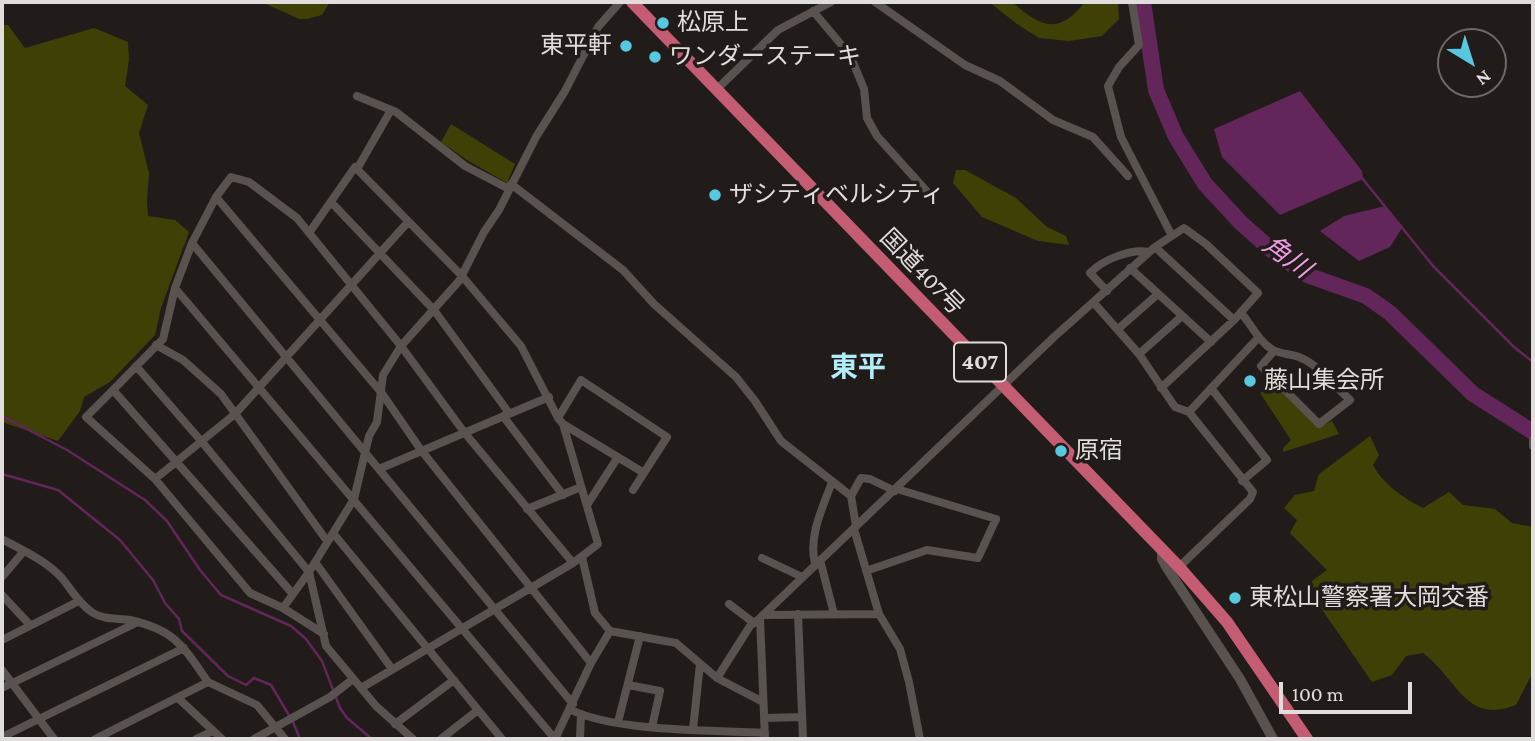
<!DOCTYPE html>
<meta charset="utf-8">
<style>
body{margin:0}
#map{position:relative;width:1535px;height:741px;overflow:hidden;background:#211c19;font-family:"Crimson Pro",serif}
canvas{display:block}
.frame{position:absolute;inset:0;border:4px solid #e1dddc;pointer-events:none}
.north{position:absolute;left:1437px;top:28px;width:70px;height:70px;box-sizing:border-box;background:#211c19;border:2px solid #6e6967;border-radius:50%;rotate:142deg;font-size:19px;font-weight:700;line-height:28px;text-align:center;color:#e1dddc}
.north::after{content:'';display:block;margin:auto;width:24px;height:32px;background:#56c9e1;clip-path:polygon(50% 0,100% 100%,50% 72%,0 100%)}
.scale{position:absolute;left:1279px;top:682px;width:133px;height:32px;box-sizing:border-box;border:4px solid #e1dddc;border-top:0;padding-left:9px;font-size:21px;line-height:24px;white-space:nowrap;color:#e1dddc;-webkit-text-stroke:5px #211c19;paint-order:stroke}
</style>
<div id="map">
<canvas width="1535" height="741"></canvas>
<div class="frame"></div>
<div class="north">N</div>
<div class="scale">100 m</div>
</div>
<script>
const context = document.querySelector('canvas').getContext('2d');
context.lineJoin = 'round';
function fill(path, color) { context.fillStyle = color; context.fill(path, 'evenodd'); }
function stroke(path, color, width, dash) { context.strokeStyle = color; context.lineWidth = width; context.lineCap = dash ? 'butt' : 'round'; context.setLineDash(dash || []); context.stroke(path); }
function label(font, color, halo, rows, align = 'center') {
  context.font = font + ' "Crimson Pro","Noto Sans JP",serif'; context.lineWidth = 7; context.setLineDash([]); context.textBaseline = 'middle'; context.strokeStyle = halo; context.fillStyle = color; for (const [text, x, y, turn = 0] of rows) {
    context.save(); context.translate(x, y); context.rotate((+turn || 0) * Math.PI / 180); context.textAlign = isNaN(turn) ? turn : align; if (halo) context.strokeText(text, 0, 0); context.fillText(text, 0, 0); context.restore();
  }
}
fill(new Path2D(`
 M248,2H330L322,15L307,19H299L264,3Z
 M989,2H1012C1041,27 1058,36 1085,2H1118L1119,19L1102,36L1069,41L1039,38L1017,24Z
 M2,25H8L25,48L94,28L128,42L129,60L125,86L148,105L139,133L149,173L147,201L148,216L175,220L189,232L161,308L155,335L110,382L84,397L80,411L58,441L2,422Z
 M451,124L515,164L507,183L467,160L441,142Z
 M956,170H965L1016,198L1047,227L1066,236L1069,245L1038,241L982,217L953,183Z
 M1271,383H1273L1318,427L1332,421L1339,434L1283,452V448L1291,440L1260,393Z
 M1370,436L1379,455L1373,465C1383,484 1403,498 1423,508L1449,492L1463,505L1495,509L1512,523L1533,527V672L1516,705C1465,725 1458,679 1423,653L1406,656L1392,675L1372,682L1312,595V581L1327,570L1290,533L1297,520L1284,508L1295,495L1314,491L1319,474Z`), '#3f4005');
fill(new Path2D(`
 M1300,91L1362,171L1363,179L1280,215L1222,157L1214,129Z
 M1385,206L1402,228L1390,247L1359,261L1320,231L1344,216Z`), '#62265a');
stroke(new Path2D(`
 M1362,178L1433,266L1514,347L1533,362
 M2,416L67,450L145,500L167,521L200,570L221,595L291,626L306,639L322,661L340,708L347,718L372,739
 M2,474L58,490L120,540L153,580L165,603L179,619L182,631L228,676L246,685L254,678L271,685L293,722L300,739`), '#62265a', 2.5);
stroke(new Path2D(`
 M1143,2L1156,90L1176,137L1205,184L1241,223L1275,253L1307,275L1366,296L1390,313L1473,394L1533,432`), '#62265a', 16);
stroke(new Path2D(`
 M875,2L965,65L1000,81L1053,120L1093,137L1128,176
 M1132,2L1139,45L1119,67L1108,86L1121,137L1171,234
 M813,11L850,55L864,89L867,118L877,136L930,195
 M717,89L778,30L831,2
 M357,96L396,112L465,166L509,189
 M357,169L391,110
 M511,184L623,270L654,304L736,377L755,401L781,441L851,496L856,526
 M216,197L380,391
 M331,202L434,310L509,413
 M309,233L355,167L462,276L521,346L558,418L563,424L598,544L573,563L361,688
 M192,243L573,704
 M1155,247L1234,320
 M1130,268L1211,342
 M175,288L555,739
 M1107,291L1090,273C1102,260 1131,248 1149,252
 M1094,303L1139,354L1175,407L1189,412L1253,492L1250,499L1179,567
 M1241,313C1252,325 1258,341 1273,350C1281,354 1291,354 1299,357C1319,365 1335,386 1350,400L1319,424L1261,366L1274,351
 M1118,329L1158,294
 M156,345L183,360L221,394L327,541
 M1139,354L1182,316
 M136,366L202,442L309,572L283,608
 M1211,388L1267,460L1242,481
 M113,390L86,417L155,479L250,593L283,608L324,634
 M381,392L421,450L591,663
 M1189,412L1258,338
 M503,416L563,495
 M558,418L581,380L667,437L633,490
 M563,424L644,473
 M1533,440V446
 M379,469L549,397
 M155,479L235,414L408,222
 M851,496L861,478L870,479L895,491
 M587,505L618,457
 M527,509L581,487
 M854,529L879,614L900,649L909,682L920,739
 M333,533L502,739
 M2,539C22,550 45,560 61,577C72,590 79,604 93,613C104,620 118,618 130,620C175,630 183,646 208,682L95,739
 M582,557L595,613L610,631L676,643L717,678L763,702
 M762,558L802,577
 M820,560L834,614
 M315,562L392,669
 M815,564C808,536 823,507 832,482
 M866,571L927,550L978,558L996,519L897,489
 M2,577L24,551
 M292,593L113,390L163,339L175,288L192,243L216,197L231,177L249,182L297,218L401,346L464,432L573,563
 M2,595L30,625
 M729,604L754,623
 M798,614L803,739
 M764,615L879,614
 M2,640L79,601
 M2,670L54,739
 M717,678L750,626L760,618
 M208,682L257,705L285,739
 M628,685L660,691L652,727
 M2,688L138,622
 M178,698L222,739
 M571,710C618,732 711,730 765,733
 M764,718L802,717
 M618,722L640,636
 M395,724L454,680
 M693,729L700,664
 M2,737L184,648
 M196,739L213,731
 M254,739L330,697L353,679
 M413,739L376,706L326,646L309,572L354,499L369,436L377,422L383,375L401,346L459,281L484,232L499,210L536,137L565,91L598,27L620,2
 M441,739L478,710
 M555,739L591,663L610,631
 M580,739L581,714
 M765,739L760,618L1054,337L1155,247L1184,228L1206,244L1258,293L1234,320L1161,388`), '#59524f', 8);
stroke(new Path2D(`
 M1162,549V559L1167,568L1240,679L1273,739`), '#59524f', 10);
stroke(new Path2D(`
 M632,2L1179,567L1227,622L1307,739`), '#c45c74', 12);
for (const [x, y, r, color] of [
 [663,23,7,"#56c9e1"],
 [626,46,7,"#56c9e1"],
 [655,57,7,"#56c9e1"],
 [715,195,7,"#56c9e1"],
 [1250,381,7,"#56c9e1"],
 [1061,451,7,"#56c9e1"],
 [1235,598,7,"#56c9e1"]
]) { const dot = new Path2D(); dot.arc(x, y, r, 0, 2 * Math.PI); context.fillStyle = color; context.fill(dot); stroke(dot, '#211c19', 2.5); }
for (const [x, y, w] of [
 [980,362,52]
]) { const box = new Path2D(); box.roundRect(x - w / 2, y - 19.5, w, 39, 5); context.fillStyle = '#211c19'; context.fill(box); stroke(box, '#e1dddc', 2); }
label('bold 23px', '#e1dddc', null, [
 ["407",980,362]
]);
label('24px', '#e1dddc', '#211c19', [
 ["松原上",677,23],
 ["東平軒",612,46,"right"],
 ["ワンダーステーキ",669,57],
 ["ザシティベルシティ",729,195],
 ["藤山集会所",1264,381],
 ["原宿",1075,451],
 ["東松山警察署大岡交番",1249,598]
], 'left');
label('24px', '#e1dddc', '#211c19', [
 ["国道407号",922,272,46]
]);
label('italic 26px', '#f59ce7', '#211c19', [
 ["角川",1287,257,36]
]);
label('bold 28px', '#b3ecf9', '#211c19', [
 ["東平",858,367]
]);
</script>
